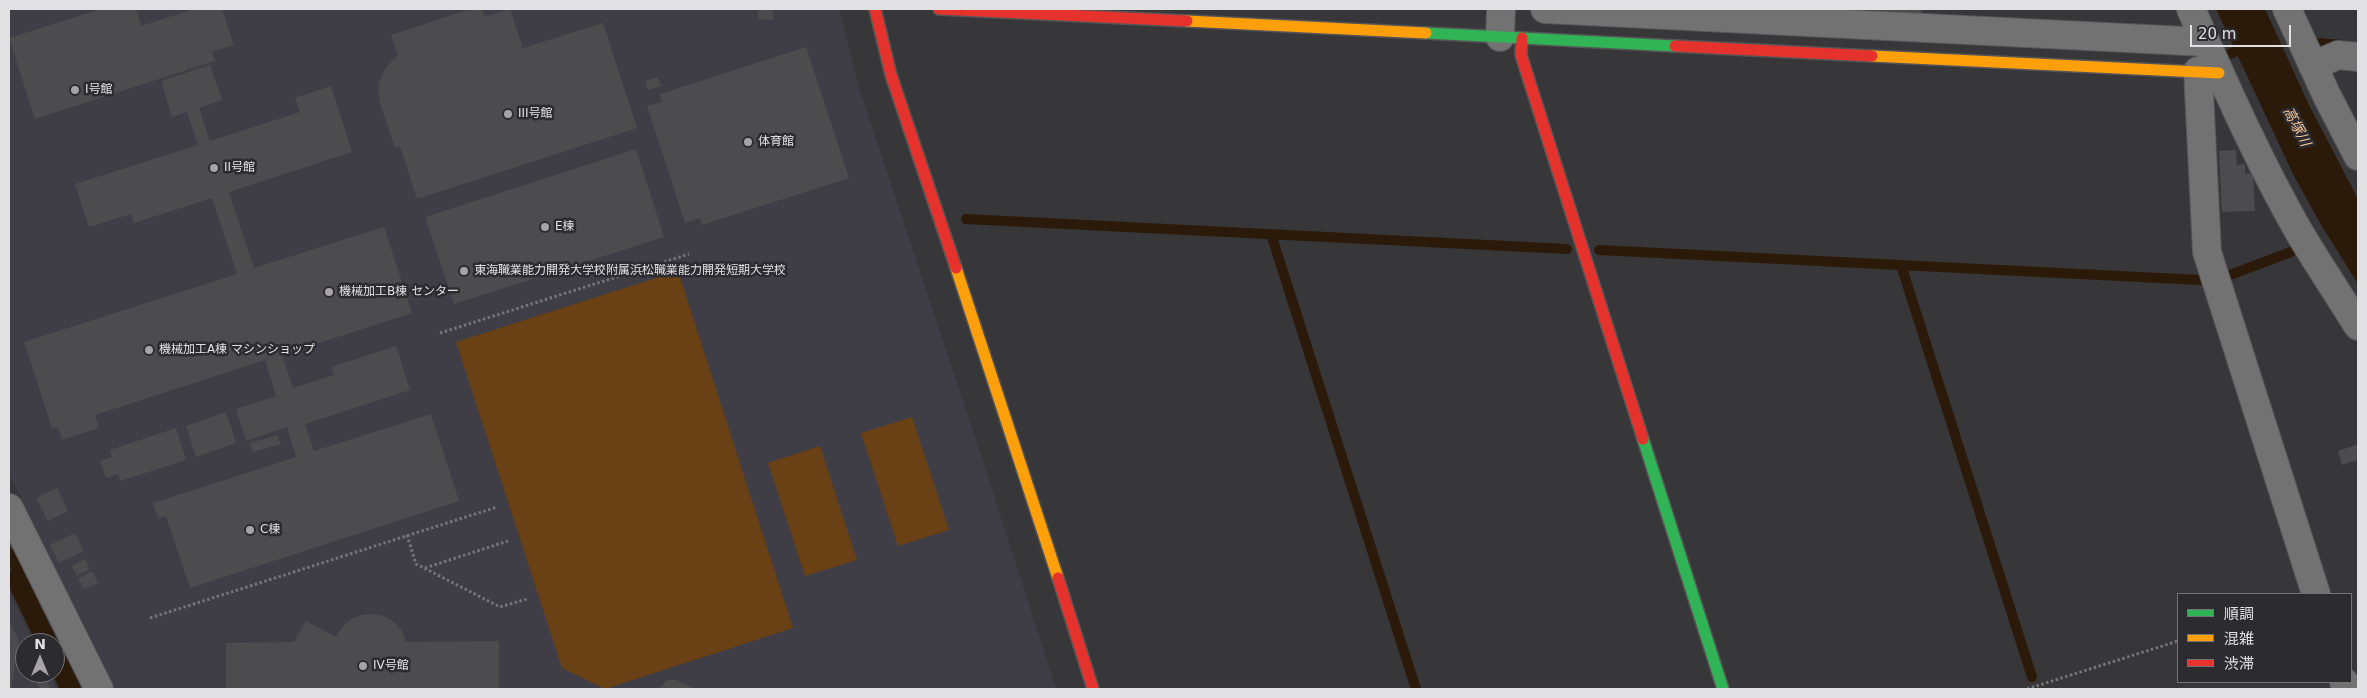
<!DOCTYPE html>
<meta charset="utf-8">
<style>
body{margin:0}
#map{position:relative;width:2367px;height:698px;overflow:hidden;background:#373638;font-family:"DejaVu Sans","Noto Sans JP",sans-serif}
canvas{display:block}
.frame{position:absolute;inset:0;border:10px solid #e1e0e3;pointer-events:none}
.legend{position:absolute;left:2177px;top:593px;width:175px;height:90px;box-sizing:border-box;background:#2c2b2f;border:1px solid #747377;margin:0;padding:6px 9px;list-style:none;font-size:15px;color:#e1e0e3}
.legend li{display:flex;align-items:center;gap:10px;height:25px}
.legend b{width:25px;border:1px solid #747377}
.north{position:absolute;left:15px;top:633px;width:50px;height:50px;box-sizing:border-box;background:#2c2b2f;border:1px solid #747377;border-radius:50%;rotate:0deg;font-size:14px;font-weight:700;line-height:20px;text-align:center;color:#e1e0e3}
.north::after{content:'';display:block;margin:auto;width:18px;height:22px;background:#a6a4a7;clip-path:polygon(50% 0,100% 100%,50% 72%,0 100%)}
.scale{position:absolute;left:2190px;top:25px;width:101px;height:22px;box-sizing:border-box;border:2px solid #e1e0e3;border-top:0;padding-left:6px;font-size:15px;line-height:18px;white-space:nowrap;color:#e1e0e3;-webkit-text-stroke:4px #2c2b2f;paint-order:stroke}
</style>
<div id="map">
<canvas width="2367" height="698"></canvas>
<div class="frame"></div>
<ul class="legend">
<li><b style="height:6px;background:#30b455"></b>順調</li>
<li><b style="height:6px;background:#ff9f0a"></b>混雑</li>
<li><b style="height:6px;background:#e5322d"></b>渋滞</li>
</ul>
<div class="north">N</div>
<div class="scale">20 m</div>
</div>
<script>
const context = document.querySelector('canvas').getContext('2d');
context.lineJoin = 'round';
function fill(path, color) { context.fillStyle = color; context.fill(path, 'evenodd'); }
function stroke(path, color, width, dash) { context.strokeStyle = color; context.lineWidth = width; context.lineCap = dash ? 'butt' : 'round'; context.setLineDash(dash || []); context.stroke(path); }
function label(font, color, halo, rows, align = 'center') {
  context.font = font + ' "DejaVu Sans","Noto Sans JP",sans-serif'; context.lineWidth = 5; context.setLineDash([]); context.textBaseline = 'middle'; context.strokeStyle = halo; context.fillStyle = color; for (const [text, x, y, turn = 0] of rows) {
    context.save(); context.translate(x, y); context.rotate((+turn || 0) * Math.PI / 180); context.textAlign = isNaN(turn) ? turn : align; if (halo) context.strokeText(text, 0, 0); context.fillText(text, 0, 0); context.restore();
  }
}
fill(new Path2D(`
 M9,9H839L858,85L982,458L1056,689H116L9,474Z
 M9,592L34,643H25V673H49L57,689H9Z`), '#3f3d46');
fill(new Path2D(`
 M678,271L793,628L605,689L562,668L456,342Z
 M912,417L949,530L898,546L861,433Z
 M820,446L857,560L805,576L768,463Z`), '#694114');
fill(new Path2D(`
 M2216,9H2265L2309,105L2358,199V284L2320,223L2293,174Z`), '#2b1a09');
stroke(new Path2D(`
 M2319,43L2342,45
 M2227,55L2247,47
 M966,219L1567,249
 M1271,234L1416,689
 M1599,250L2200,280
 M1901,265L2032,677
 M2230,275L2291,252
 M9,553L53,643
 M9,575L42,643
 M55,646L76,689
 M55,668L65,689`), '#2b1a09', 10);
fill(new Path2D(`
 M101,9H136L141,26L194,9H222L234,45L212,52L215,61L35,119L9,38Z
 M471,9H482L485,17L510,9L523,48L603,23L637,128L417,199L400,146L395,148L379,100V83L386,67L398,55L391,35Z
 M758,9L773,10V20L758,19Z
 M1866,9H1922L1921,17Z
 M806,47L849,178L702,225L700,218L685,223L647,106L662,102L660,94Z
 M210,65L222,100L199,108L210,141L300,112L295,98L331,86L352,152L229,192L254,268L384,227L412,313L282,355L293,388L334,375L331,367L396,346L410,390L305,424L314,451L431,414L459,501L190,588L166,516L158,518L153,503L296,457L287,427L246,441L236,409L276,396L265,360L95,415L99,428L62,440L58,427L52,428L24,342L237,274L212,198L134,223L131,214L89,227L75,184L198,145L187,112L172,117L161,81Z
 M658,77L661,86L648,90L645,81Z
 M636,149L664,237L454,304L425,217Z
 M2236,150L2237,165L2245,164V174L2253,173L2255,211L2222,212L2219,151Z
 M226,412L236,443L196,457L186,426Z
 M176,428L186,460L120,481L118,474L106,478L100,461L112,457L110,450Z
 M277,435L281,444L253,452L250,443Z
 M2358,444V460L2342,465L2338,451Z
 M57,488L68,511L48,521L36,498Z
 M75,533L84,551L59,563L50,545Z
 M85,559L90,569L77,576L72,566Z
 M92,571L98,583L84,589L78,579Z
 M373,614L384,616L394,622L402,631L406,642L499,641V689H226V643L294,642L306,621L336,637L342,627L351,619L361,615Z
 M9,620L19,641L11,689H9Z
 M43,674L51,689H40L35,678Z
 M668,680H676L695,689H658Z`), '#4c4c4e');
const street = new Path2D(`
 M1545,9L2206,42
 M2191,9C2225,85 2258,160 2299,232C2318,264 2339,295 2358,326
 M2287,9L2327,96L2358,156
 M1500,37L1501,9
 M2313,66L2338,55L2358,57
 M2198,71L2207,252L2316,594
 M9,508L99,689
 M2344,682L2346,689`);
const fast = new Path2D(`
 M1426,33L1675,46
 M1643,439L1723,689`);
const slow = new Path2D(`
 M1187,21L1426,33
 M1872,56L2219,73
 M956,268L1058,578`);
const jam = new Path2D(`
 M875,9L891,75L956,268
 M939,9L1187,21
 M1522,38L1521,55L1643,439
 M1675,46L1872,56
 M1058,578L1093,689`);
stroke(street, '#555557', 30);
stroke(fast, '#555557', 14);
stroke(slow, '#555557', 14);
stroke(jam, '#555557', 14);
stroke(new Path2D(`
 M440,333L689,254
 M407,535L416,564L424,568L500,607L527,599
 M425,568L508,541
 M150,618L497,507
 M2027,689L2178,641`), '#757476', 3, [2.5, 2.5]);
stroke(street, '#727273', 28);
stroke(fast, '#30b455', 11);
stroke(slow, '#ff9f0a', 11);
stroke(jam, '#e5322d', 11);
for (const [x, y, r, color] of [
 [75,90,5,"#a6a4a7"],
 [508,114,5,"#a6a4a7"],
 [748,142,5,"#a6a4a7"],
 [214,168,5,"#a6a4a7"],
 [545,227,5,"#a6a4a7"],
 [464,271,5,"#a6a4a7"],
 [329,292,5,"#a6a4a7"],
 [149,350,5,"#a6a4a7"],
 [250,530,5,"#a6a4a7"],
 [363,666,5,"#a6a4a7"]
]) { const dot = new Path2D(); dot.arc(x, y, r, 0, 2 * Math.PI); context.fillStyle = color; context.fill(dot); stroke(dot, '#2c2b2f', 2); }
label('12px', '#e1e0e3', '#2c2b2f', [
 ["I号館",85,90],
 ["III号館",518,114],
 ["体育館",758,142],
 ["II号館",224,168],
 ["E棟",555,227],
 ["東海職業能力開発大学校附属浜松職業能力開発短期大学校",474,271],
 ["機械加工B棟 センター",339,292],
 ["機械加工A棟 マシンショップ",159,350],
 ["C棟",260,530],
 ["IV号館",373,666]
], 'left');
label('italic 14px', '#fac798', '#2c2b2f', [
 ["高塚川",2296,127,62]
]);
</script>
